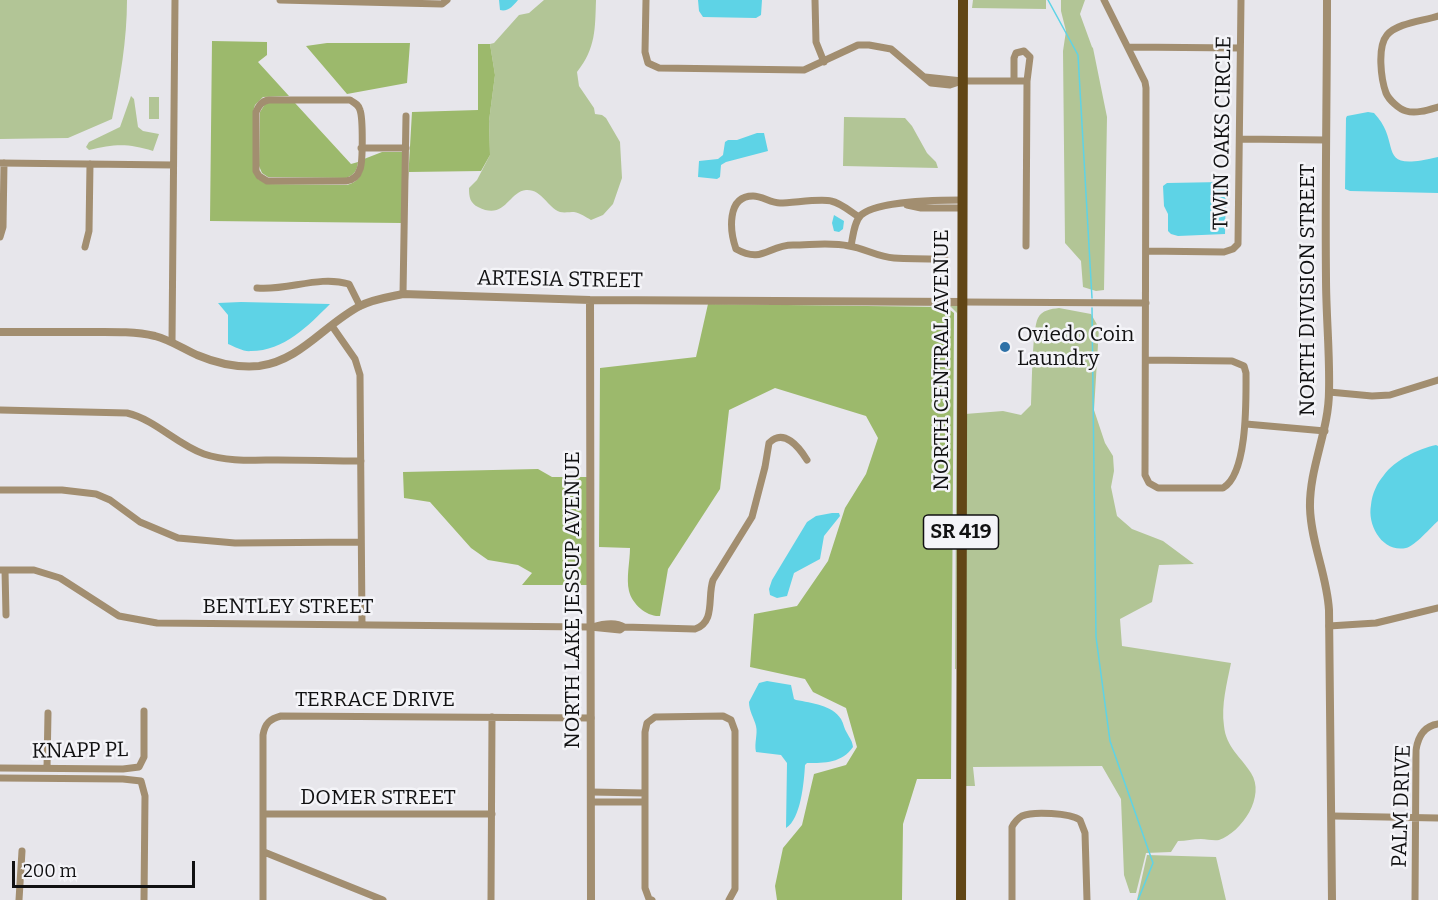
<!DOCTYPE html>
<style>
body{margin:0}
#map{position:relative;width:1438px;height:900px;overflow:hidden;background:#e7e6eb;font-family:Bitter,serif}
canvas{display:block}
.scale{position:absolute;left:12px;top:861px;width:183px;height:27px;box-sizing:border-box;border:3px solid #111112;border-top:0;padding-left:8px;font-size:18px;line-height:21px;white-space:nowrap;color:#111112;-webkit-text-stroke:4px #f4f4f8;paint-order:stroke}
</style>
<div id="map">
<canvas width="1438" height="900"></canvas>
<div class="scale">200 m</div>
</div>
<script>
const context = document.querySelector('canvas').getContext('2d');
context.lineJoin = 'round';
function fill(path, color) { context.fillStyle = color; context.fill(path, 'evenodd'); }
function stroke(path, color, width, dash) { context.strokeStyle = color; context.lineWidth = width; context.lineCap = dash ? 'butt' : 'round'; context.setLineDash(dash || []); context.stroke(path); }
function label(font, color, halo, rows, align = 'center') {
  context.font = font + ' Bitter,serif'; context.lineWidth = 5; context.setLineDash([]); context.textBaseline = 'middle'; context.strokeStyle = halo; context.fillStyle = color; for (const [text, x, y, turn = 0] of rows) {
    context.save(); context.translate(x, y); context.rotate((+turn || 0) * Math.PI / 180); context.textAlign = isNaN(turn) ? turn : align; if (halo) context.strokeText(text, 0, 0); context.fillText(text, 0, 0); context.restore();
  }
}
fill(new Path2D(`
 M0,0H127C127,40 120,80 112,119L68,138L0,139Z
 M544,0H596C595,29 596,48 577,72L579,86L594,108L595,114L602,115L606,118L620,142L622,178L613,204L603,215L591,220C586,217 580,213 574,212C570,212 564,213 560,212C547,207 542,189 526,190C508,192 505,221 478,207C470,203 469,197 469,188L477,180L490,155L489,121L495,75L490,44L494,43L519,15L529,13Z
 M973,0H1046V9L972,8Z
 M1061,0H1085L1080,14L1092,47L1093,48L1107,117L1104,290L1096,291L1083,287L1081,261L1065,243L1063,51L1066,31L1061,11Z
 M131,96L134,99L138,127L143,131L159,134L153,151C128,143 114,144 89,150L86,147L89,142L120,127Z
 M149,97H159V119H149Z
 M844,117L905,118L912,126L927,153L936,162L938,168L843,166Z
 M949,305H959L956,669H955L957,313Z
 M1059,308L1091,314L1099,328L1094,410L1105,443L1113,456L1114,471L1111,487L1117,516L1132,529L1163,541L1194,564L1159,565L1152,602L1120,619L1122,646L1231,663C1227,683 1221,705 1224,726C1226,747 1241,757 1251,773C1266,796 1242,832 1219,840C1213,841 1207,839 1201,839C1193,839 1186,841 1178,841L1171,852L1146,853L1136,893H1130L1124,875L1121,799L1102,766L973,767L975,786H964L965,414L1003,411L1021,415L1031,405C1032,389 1032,329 1038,318C1042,310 1051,309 1059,308Z
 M1147,855L1216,857L1226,900H1137Z`), '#b2c596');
fill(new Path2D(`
 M212,41L267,42V55L258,62L289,96L263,97L255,105L253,112L258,179L267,184L347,185C360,182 363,172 364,159L382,152H403L402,223L210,221Z
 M327,43H410L407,83L347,94L306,46Z
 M478,44H490L495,75L489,121L490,155L481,171L409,172L408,181L412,112L478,110Z
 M269,103H295L351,164L358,162C357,171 354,175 346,178L268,177L262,173L259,166L260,112L265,104Z
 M708,304L946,307L954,313L951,779H917L903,824L902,900H777L775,886L783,848L802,825L814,774L846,765L857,747L846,708L813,692L805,679L750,667L754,614L797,606L828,561L845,508L866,474L878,438L866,416L775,388L729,410L720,489L668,569L660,616C647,617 632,604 629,591C626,578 630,561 630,548L599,547L600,368L696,357Z
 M538,469L552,477H588L587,585H522L532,573L518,565L488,560L471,548L430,502L404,498L403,472Z`), '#9cb96c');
fill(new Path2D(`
 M499,0H518C513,6 508,12 500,10Z
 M698,0H762L761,15L756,18L703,17L699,11Z
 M1368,112L1374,113C1404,144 1372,173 1438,157V193L1350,191L1345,189L1346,118L1347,116Z
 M757,133H764L768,151L726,162L721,165L720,177L717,179L698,177L699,161L718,159L723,155L725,142L728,140H737Z
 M1222,182L1226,188L1225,234L1178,236L1171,234L1168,231V214L1164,206L1163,186L1167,183Z
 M834,215L844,221L843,229L839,232L834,231L832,223Z
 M241,302L330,304C308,326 284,351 251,351C244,352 235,347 228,344V315L218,303Z
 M1436,445L1438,446V521C1431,527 1415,546 1406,548C1383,553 1367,526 1371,505C1372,494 1377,483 1384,475C1395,460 1418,449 1436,445Z
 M832,513H839L840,516L824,536L820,559L794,573L787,596L777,598L770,595L769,589L772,580L807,522L816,516Z
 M767,681L791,685L794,699L796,700C812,703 832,705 841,719C844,724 844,729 847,733C850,739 852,740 853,747C842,763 825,763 807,763L805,765C804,782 801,819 786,828L787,763L781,755L756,752C754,743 758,734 756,726C754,718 749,711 749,702L759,683Z`), '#5ed3e6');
stroke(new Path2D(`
 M1048,0L1078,55L1092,298
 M1092,308L1096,637L1110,741L1153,863L1138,900`), '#5ed3e6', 1.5);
stroke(new Path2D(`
 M280,0L442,4L447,0
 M646,0L645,52L648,63L659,68L804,70L858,45H869L891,49L931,83L950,85L962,81
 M815,0L816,42L824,62
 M1104,0L1145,82L1146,88L1145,475L1149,483L1158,488H1223C1248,474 1246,398 1246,373L1244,366L1232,361L1146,360
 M1438,16C1423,21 1397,23 1387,35C1377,47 1381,79 1386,93C1389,100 1399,109 1406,111C1416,114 1428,110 1438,107
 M1128,47L1240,48
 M925,77L962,81H1027
 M1014,81V58L1016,53L1024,51L1030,57L1027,81L1026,246
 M269,100H350C355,103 359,105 360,110C363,118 363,162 360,169C358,176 353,180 346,181H267L259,176L256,171V112C259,105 262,101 269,100Z
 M1240,139L1326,140
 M361,148H406
 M0,163L173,165
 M907,205L921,208H962
 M859,217C851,212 841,203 831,201C821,198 793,203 780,203C771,203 762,196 753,196C726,196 730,232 736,249C763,264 768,245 793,245C811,245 831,242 849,246C864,248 878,257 894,258C911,259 928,259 945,259
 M0,237L3,227L4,163
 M851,246C853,236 854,222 861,215C877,201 940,200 962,200
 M85,247L89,231L90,164
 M1146,251L1224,252L1233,249L1238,244L1241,0
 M257,288C288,291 318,275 349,284L360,306
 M403,294L406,116
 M962,302L1146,303
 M332,326L355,359L360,375L362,624
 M172,342L175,0
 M1329,392L1372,396L1390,395L1438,380
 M0,410L127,413C156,420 176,444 204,454C228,462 254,460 278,460C306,460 333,461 361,461
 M1246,424L1325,431
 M0,490H62L96,494L110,500L140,522L178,538L235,543L361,542
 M0,570H34L60,578L119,616L157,623L590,627L620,630L624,627L695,629C716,622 707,597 713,580L752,517L765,467L769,443C784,428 799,447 807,460
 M5,570L6,615
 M1329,626L1376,623L1438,608
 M592,627C602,624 615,621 624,627
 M0,768L123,769L139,767L144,757V711
 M47,768L48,713
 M0,778L123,779L141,781L145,796L144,900
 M591,792L645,793
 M591,802H645
 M264,814H492
 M1333,816L1438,818
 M264,852L383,900
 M19,900L22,851
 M263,900V735C265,723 270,719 281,716L591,718
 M491,900L492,717
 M652,900L649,899L645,888V732L647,723L655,717L723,716L731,720L735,731V889L729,900
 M1012,900V827C1014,823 1017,819 1022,816C1033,811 1070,813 1080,820L1085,833L1087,900
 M1415,900L1416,750C1418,737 1424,726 1438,724`), '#a28e70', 7);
stroke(new Path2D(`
 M1327,0C1327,93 1325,185 1326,278C1326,316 1330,353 1329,391C1329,431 1309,468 1310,508C1311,543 1327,575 1329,610L1332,900
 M590,300L591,900
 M0,332C29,332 58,332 87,332C109,332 133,331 155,336C170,340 182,348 197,355C216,363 238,368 259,366C300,361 325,324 360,306C373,299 389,297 403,294L590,300L962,302`), '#a28e70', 8);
stroke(new Path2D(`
 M961,900L963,0`), '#614616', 10);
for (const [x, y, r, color] of [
 [1005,347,6,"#2e71a7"]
]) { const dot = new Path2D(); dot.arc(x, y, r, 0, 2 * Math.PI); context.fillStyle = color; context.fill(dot); stroke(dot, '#f4f4f8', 2); }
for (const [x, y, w] of [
 [961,532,75]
]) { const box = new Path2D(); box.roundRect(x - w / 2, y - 17, w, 34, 4.5); context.fillStyle = '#f4f4f8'; context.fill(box); stroke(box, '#111112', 1.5); }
label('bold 20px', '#111112', null, [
 ["SR 419",961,532]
]);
label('21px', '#111112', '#f4f4f8', [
 ["TWIN OAKS CIRCLE",1223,133,-89],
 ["ARTESIA STREET",560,280,1],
 ["NORTH DIVISION STREET",1308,290,-90],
 ["NORTH CENTRAL AVENUE",942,360,-90],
 ["NORTH LAKE JESSUP AVENUE",573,600,-90],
 ["BENTLEY STREET",288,607],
 ["TERRACE DRIVE",375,700],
 ["KNAPP PL",80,751,-1],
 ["DOMER STREET",378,798],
 ["PALM DRIVE",1402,806,-88]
]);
label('21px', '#111112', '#f4f4f8', [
 ["Oviedo Coin",1017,335],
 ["Laundry",1017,359]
], 'left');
</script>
